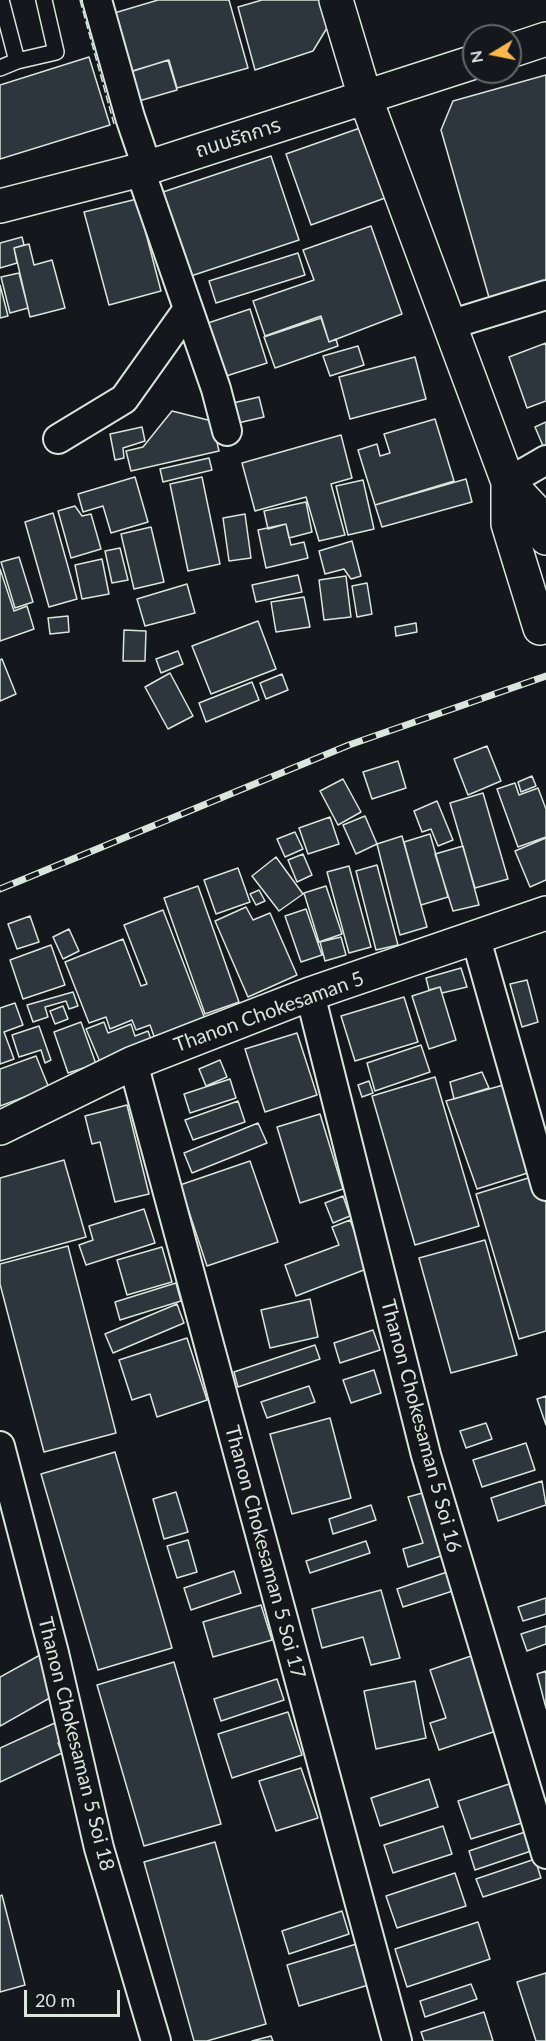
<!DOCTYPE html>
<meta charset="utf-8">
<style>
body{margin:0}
#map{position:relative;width:546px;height:2041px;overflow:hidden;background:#14181c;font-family:Lato,sans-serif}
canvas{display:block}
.north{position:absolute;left:462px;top:24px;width:60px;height:60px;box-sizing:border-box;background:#14181c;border:2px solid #626a69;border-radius:50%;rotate:260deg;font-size:16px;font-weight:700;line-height:24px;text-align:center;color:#d8e6dc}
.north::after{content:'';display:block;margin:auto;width:21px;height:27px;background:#ffb74d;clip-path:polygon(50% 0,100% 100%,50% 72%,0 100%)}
.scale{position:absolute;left:24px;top:1990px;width:96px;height:27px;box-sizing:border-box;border:3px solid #d8e6dc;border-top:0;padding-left:8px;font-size:18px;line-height:21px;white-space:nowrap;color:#d8e6dc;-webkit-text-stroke:4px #14181c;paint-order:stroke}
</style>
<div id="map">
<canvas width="546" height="2041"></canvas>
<div class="north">N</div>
<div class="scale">20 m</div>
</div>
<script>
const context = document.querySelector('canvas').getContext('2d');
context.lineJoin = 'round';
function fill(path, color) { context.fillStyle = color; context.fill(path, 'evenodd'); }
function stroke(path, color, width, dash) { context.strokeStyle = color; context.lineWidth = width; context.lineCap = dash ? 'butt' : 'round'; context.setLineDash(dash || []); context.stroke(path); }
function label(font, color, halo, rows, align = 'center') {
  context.font = font + ' Lato,"Noto Sans Thai",sans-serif'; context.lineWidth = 4.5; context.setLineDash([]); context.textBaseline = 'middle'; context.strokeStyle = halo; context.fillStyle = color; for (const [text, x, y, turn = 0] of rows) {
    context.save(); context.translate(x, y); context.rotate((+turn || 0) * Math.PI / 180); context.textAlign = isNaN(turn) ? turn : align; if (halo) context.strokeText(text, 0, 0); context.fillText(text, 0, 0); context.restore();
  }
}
const building = new Path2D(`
 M158,0H229L248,68L177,88L169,60L129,72L111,14Z
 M262,0H323L330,23L313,51L255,70L238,7Z
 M89,57L110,125L0,159V85Z
 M168,60L177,90L132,103L124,74Z
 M546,75V284L490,301L441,130L453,101Z
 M360,128L385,198L311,225L286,154Z
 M271,156L299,240L185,278L157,194Z
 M137,199L161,291L109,305L84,212Z
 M371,226L402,314L329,342L321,316L265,336L253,301L314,280L303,250Z
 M22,237L24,245L14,248L17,263L0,268V243Z
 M29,244L34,265L52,260L65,308L30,317L14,248Z
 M298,253L305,275L216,303L209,281Z
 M19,273L28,308L10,313L1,277Z
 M0,285L8,316L0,318Z
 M250,309L267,363L223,377L205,324Z
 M321,318L329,342L336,339L338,346L275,368L264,337Z
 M546,343V401L527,408L509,357Z
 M358,346L364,365L330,376L323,356Z
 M415,357L426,399L350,419L339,377Z
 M259,397L264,417L238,423L233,403Z
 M172,411L212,421L219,451L131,471L126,451L143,447Z
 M435,419L454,481L375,505L358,450L377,444L380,456L390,453L384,434Z
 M546,422V453L535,427Z
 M142,427L145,441L123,448L124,458L115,460L110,434Z
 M341,435L352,478L331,484L345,535L319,541L306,497L255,511L242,463Z
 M209,458L212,470L163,482L160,469Z
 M135,477L148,522L111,533L103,506L83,512L78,494Z
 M202,477L220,564L188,571L170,484Z
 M466,479L472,502L382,527L375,505Z
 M363,480L374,529L348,535L336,486Z
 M306,502L312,532L289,538L286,524L268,529L264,511Z
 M75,506L82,516L91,514L101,549L71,558L58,511Z
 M53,513L77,599L49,607L25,522Z
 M245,514L251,558L229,561L223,518Z
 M286,524L291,545L304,542L308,558L266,568L258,530Z
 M151,527L164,582L134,589L121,534Z
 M352,541L361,576L351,579L344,569L325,574L319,551Z
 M120,548L128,580L112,583L105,551Z
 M19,557L33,602L15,608L1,562Z
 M102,559L109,594L82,599L75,565Z
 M0,569L14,611L27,606L34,629L0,641Z
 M298,575L302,592L256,602L252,585Z
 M346,576L351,617L324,620L319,580Z
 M367,583L372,614L357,617L352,586Z
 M187,584L195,613L145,626L137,599Z
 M304,597L310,627L276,632L271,602Z
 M68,616L69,632L50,634L48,618Z
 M258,621L276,669L211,694L192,646Z
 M416,623L417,632L396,636L395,627Z
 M124,630L146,631L145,661H123Z
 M178,651L183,664L161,673L156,659Z
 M2,659L16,694L0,701V660Z
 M170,673L193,716L168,729L145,687Z
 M282,674L288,690L266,699L260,683Z
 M252,682L259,700L206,722L199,703Z
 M487,746L501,781L468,795L454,759Z
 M398,761L406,788L372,799L363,772Z
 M532,776L536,786L521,792L518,782Z
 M343,779L361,812L338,825L320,791Z
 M515,783L519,795L538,788L546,809V837L518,847L497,789Z
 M483,793L508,879L475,888L450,803Z
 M437,801L453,840L438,846L431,829L422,832L414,811Z
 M365,816L377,844L356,854L343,825Z
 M330,817L339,844L308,854L299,828Z
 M295,832L303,849L285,857L277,839Z
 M430,834L448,897L421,905L404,842Z
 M402,836L427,927L400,935L377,844Z
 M546,838V880L530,887L515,851Z
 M463,846L479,905L453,911L435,854Z
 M303,854L312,875L297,882L288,860Z
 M276,857L303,894L279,911L252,876Z
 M377,865L398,945L376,950L356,871Z
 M349,866L371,947L349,953L327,872Z
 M238,868L250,902L216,914L204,880Z
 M198,886L239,1002L205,1014L164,898Z
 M326,886L342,934L319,942L304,893Z
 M259,890L265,901L256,905L250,894Z
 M246,907L253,920L270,913L297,975L248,997L215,921Z
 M306,909L322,955L301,962L285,916Z
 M163,910L205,1019L155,1039L150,1025L136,1030L132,1020L110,1029L106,1017L89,1023L65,962L123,939L141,986L147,984L124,925Z
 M30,916L39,942L17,949L8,924Z
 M69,929L79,951L63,959L53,937Z
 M341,937L346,955L325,961L320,942Z
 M51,945L65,985L23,999L10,960Z
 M461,968L467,987L442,993L440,987L429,990L426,978Z
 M527,980L538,1022L522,1027L510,984Z
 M440,987L456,1040L429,1049L412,996Z
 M73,992L78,1006L69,1009L66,1001L45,1007L48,1017L33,1022L27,1005Z
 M404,997L418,1042L355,1061L341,1016Z
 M15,1003L23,1025L4,1032L14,1059L0,1064V1008Z
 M63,1006L68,1019L55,1024L50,1011Z
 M81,1022L96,1064L68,1073L54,1032Z
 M104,1022L108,1033L131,1024L135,1036L148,1031L152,1042L100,1062L86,1029Z
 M39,1026L51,1060L45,1063L41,1050L19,1057L12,1035Z
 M297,1033L317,1095L265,1112L245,1049Z
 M421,1045L430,1072L375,1091L367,1063Z
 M36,1056L49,1088L0,1106V1069Z
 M220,1060L227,1077L206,1086L199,1069Z
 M482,1072L489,1088L454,1099L450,1082Z
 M435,1077L479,1226L415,1245L372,1096Z
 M230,1079L236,1098L190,1113L184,1094Z
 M369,1081L373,1093L362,1097L358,1085Z
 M507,1084L534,1171L477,1189L446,1101Z
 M238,1101L245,1122L193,1140L185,1120Z
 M127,1105L149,1194L115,1202L100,1142L92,1144L85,1116Z
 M320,1114L343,1189L300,1203L277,1127Z
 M258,1123L267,1143L192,1173L184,1153Z
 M64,1160L86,1237L0,1261V1178Z
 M250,1161L278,1242L207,1266L180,1185Z
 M538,1175L546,1203V1331L519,1339L476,1194Z
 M343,1196L350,1216L333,1223L325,1203Z
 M144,1209L155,1243L86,1265L79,1245L93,1240L89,1226Z
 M350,1220L369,1268L296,1296L285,1265L339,1245L332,1227Z
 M485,1240L517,1355L451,1373L419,1258Z
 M68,1246L116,1433L44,1452L0,1284V1264Z
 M162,1247L172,1282L127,1295L117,1260Z
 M176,1283L181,1301L120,1320L115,1302Z
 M310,1299L318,1337L270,1348L261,1310Z
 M177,1304L184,1323L113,1353L105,1334Z
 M373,1330L380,1350L340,1363L334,1343Z
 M187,1338L207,1400L157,1417L150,1394L132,1400L119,1360Z
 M315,1345L320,1359L238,1387L234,1372Z
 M374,1370L381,1393L351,1403L343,1380Z
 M309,1386L315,1402L267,1418L261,1402Z
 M546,1396V1425L537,1399Z
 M330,1418L351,1498L292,1514L270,1434Z
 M486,1423L492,1439L466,1448L460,1431Z
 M526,1443L535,1470L482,1487L473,1460Z
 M115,1452L172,1648L98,1670L41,1474Z
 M542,1481L546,1505L498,1521L491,1498Z
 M176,1492L188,1532L164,1539L153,1499Z
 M426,1492L447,1554L408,1567L403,1549L423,1543L408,1497Z
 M371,1505L376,1520L333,1534L329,1519Z
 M188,1540L197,1572L177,1578L167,1546Z
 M366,1541L370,1553L310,1573L306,1561Z
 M453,1570L459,1589L403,1607L397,1589Z
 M234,1571L241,1593L191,1610L184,1588Z
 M381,1590L400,1658L371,1665L363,1637L322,1648L312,1609Z
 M546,1598V1614L523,1621L518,1607Z
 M261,1605L272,1640L213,1657L203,1622Z
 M546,1626V1644L527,1651L521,1634Z
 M477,1654L502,1729L439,1750L430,1723L446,1718L430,1670Z
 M40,1655L55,1695L0,1726V1677Z
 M174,1662L221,1824L144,1846L97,1685Z
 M546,1671V1708L537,1674Z
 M277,1679L284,1700L221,1721L214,1699Z
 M415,1681L426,1738L376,1749L364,1691Z
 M288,1712L302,1755L232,1778L218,1734Z
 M57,1722L65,1741L58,1743L62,1753L0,1782V1748Z
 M301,1768L318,1818L276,1831L259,1781Z
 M429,1779L438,1807L380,1826L371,1798Z
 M509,1784L522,1823L471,1839L458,1801Z
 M443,1826L452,1854L393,1873L384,1845Z
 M531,1830L537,1849L475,1870L469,1851Z
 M215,1842L266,2024L207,2041H194L144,1862Z
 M535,1859L541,1878L483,1897L476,1879Z
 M455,1873L466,1906L397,1928L386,1896Z
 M2,1895L25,1985L0,1992V1896Z
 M342,1911L349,1934L289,1954L282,1931Z
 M478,1922L490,1959L407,1987L395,1949Z
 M363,1942L375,1983L299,2006L287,1965Z
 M546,1973V2041H536L517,1982Z
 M471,1984L477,1999L425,2017L420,2001Z
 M484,2012L493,2041H424L421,2032Z
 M271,2036L273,2041H252Z`);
fill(building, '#2c363c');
stroke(building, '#d8e6dc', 1.5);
const service = new Path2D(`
 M1,0L17,61L56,52L44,0
 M0,68L17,61`);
const minor = new Path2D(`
 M97,0L130,117L147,167
 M140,170L216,389L227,431
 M449,325L546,295
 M58,439L124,399L188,309
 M508,482L546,460
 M476,939L546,1186
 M310,994L426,1455L546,1854
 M133,1063L397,2041
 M0,1446L54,1653L99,1848L156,2041`);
const tertiary = new Path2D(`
 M336,0L365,97L508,482L537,513L546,538
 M510,51L546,39
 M0,206L140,170L474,62
 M508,482V524L540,628
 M0,1128L133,1063L310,994L546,913`);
stroke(service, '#d8e6dc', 18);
stroke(minor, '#d8e6dc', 32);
stroke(tertiary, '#d8e6dc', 36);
stroke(service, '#14181c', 15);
stroke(minor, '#14181c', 28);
stroke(tertiary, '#14181c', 33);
const rail = new Path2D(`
 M0,889L349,745L546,676`);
stroke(rail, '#d8e6dc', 7);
stroke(rail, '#14181c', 4.5, [14]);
stroke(new Path2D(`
 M80,0L114,124`), '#d8e6dc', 1.5, [8, 3]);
label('20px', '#d8e6dc', '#14181c', [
 ["ถนนรัถการ",238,138,-18],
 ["Thanon Chokesaman 5",269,1012,-20],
 ["Thanon Chokesaman 5 Soi 16",421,1426,75],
 ["Thanon Chokesaman 5 Soi 17",265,1552,75],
 ["Thanon Chokesaman 5 Soi 18",76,1744,76]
]);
</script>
